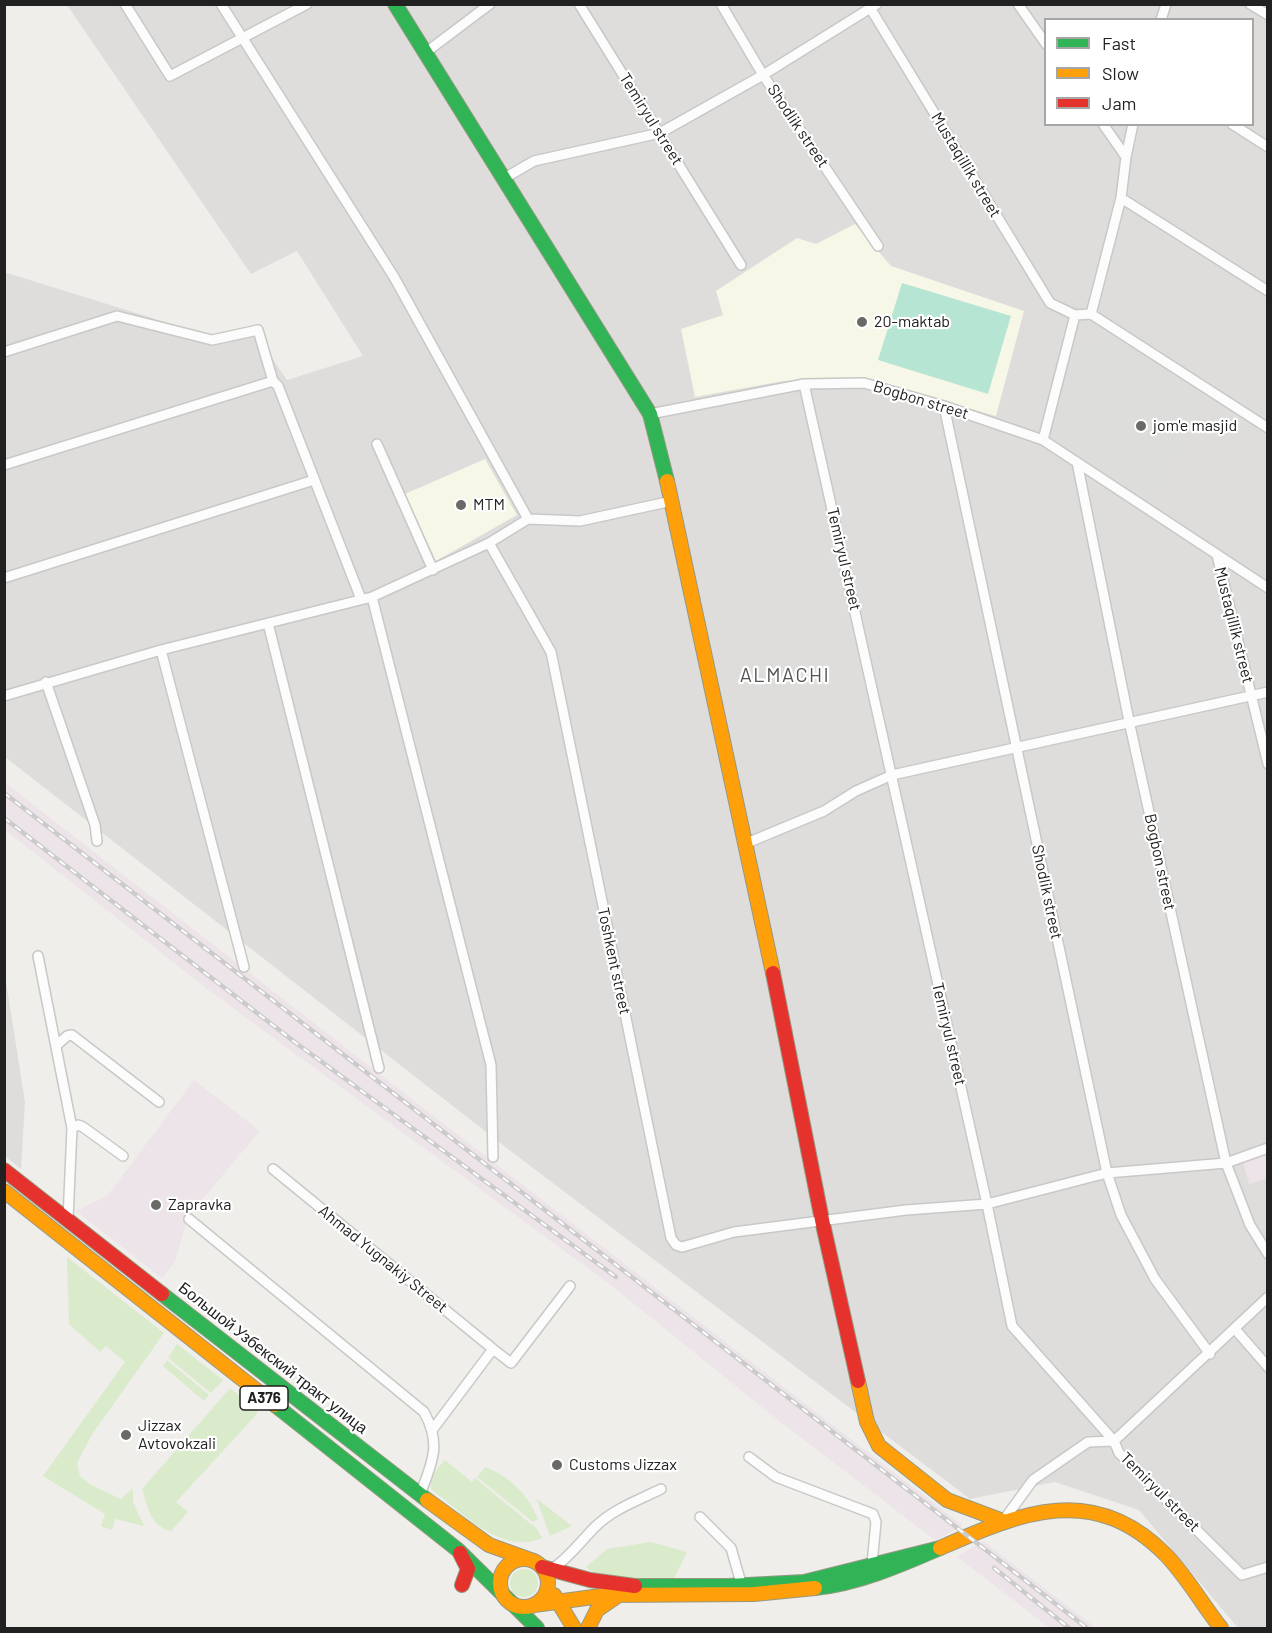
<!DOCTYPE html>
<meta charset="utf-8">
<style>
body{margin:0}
#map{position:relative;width:1272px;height:1633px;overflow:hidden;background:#efeeea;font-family:Barlow,sans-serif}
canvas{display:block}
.frame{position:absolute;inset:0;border:6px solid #212121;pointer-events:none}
.legend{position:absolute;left:1044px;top:18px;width:210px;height:108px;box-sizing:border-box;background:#fff;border:2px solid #a6a6a6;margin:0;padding:8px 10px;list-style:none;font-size:18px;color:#212121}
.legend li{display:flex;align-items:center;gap:12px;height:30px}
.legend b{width:30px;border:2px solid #a6a6a6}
</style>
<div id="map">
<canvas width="1272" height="1633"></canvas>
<div class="frame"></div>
<ul class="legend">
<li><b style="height:8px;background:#30b455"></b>Fast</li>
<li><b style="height:8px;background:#ff9f0a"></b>Slow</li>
<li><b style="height:8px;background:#e5322d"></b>Jam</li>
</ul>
</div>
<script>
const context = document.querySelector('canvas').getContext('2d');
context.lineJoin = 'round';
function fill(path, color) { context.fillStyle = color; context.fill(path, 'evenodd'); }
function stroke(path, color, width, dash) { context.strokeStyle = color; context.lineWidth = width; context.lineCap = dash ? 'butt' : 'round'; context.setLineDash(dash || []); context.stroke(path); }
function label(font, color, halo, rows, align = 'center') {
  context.font = font + ' Barlow,sans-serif'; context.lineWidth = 4.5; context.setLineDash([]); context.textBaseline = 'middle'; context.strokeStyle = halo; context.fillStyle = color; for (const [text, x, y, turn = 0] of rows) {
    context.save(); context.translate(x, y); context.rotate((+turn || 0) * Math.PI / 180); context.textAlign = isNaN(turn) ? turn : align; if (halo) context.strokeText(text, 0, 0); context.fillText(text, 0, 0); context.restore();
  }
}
fill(new Path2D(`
 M67,5H1267V1628H1238L1139,1510L1055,1482L970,1499L508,1149L5,757L4,272L210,336L250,326L287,380L363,356L297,251L251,274ZM1046,20H1252V124H1046Z
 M5,975L25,1102L21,1169L5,1156Z`), '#dedddb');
fill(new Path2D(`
 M4,782L404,1093L963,1526L935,1540L778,1420L608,1283L211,992L5,830Z
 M194,1080L260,1131L188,1216L175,1262L162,1278L76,1211L108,1195Z
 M1267,1153V1179L1249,1184L1243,1162Z
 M983,1541L1096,1628H1050L957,1557Z`), '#ece4e8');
fill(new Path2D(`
 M855,224L891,266L1024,311L996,416L861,378L783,381L695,397L681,329L723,315L716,291L797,238L816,244Z
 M485,459L517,515L436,561L405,494Z`), '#f7f7e7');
fill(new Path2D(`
 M1107,336L1202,397L1177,436L1184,442L1150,495L1055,438L1083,344L1097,352Z`), '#dddddb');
fill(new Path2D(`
 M67,1257L164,1333L93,1433L77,1463L80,1476L91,1485L121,1499L133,1488V1502L144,1526L115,1519L112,1530L101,1526L105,1514L43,1476L125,1362L106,1346L100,1352L69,1324Z
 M177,1344L223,1380L211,1393L168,1358Z
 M167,1360L209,1395L204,1401L163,1366Z
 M230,1388L257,1410V1414L176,1502L188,1512L171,1531C151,1527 147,1506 142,1489Z
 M445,1460L472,1482L475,1478L537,1529L542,1538C502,1556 460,1511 431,1489L430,1477Z
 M485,1467C510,1477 528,1494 538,1519L533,1522L477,1477Z
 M536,1498L572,1526L550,1536Z
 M651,1542L687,1552L672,1583C651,1582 599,1583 586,1567L607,1549Z
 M510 1583a14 14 0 1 1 28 0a14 14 0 1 1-28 0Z`), '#daebcb');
fill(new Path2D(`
 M902,283L1011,316L988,394L878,360Z`), '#b7e5d3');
const street = new Path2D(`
 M125,4L170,76L307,4
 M221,4L394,277L528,519
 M579,4L741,265
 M721,4L763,75L878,246
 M1018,4L1046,44
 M1250,4L1268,15
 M869,6L1050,303L1075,315
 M1161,20L1166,4
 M425,53L490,4
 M1103,124L1126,157
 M1232,124L1268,147
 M503,179L534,161L660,133L763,75L877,4
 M1121,198L1268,291
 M1091,314L1268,428
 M4,352L117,316L212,340L258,330L273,381
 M804,384L987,1204L1012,1326L1114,1441L1119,1453L1242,1575L1268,1567
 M944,406L1107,1173L1121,1215L1155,1279L1210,1354
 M650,414L804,384L864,383L944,406L1043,440L1268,588
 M1043,440L1075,315L1091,314L1121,198L1126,157L1133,124
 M377,444L433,570
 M1077,462L1129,721L1226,1163L1250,1225L1268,1254
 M4,465L273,381L278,386L361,599
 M489,543L551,652L671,1238L676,1245L682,1247L734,1232L906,1210L987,1204L1107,1173L1226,1163L1268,1148
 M1217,555L1268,764
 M4,578L314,480
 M372,597L491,1065L493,1157
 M268,623L379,1068
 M161,650L244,967
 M46,682L95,825L97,841
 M4,696L161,650L372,597L489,543L528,519L580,521L672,501
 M747,843L824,811L856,791L892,775L1268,692
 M38,956L72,1128L68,1219
 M57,1045L67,1036L72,1035L159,1102
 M72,1128L78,1125L83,1127L123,1156
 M273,1169L493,1349
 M189,1219L424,1412C442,1445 432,1462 420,1495
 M1235,1329L1268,1367
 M433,1429L493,1349L511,1363L570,1286
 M749,1457L776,1477L873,1514L876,1522L872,1564
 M700,1517L731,1548L743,1590
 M1003,1521L1033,1480L1088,1442L1114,1441L1268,1297
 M551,1570C569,1558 580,1542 595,1527C613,1509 639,1500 661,1489`);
const fast = new Path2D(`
 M395,4L650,414L667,481
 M162,1294L427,1500
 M275,1405L458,1550L537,1628
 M635,1586H728L804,1582L940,1548C901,1565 857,1584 815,1588`);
const slow = new Path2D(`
 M667,481L773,973
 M4,1191L275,1405
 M858,1381L867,1422L879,1446L947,1500L1003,1521
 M427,1500L489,1545L528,1559
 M940,1548C1022,1512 1094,1482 1166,1555C1187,1577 1202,1604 1221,1628
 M500 1583a24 24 0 1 1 48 0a24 24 0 1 1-48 0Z
 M554,1595L574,1628
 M534,1605L608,1595L754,1594L815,1588
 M588,1628L597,1610L616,1597`);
const jam = new Path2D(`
 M773,973L822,1220L858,1381
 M4,1170L162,1294
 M460,1553L468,1569L462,1585
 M542,1567L590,1580L635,1586`);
stroke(street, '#c8c8c6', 12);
stroke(fast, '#969982', 16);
stroke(slow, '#969982', 16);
stroke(jam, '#969982', 16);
stroke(street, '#fdfcfc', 9);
stroke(fast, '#30b455', 14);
stroke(slow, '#ff9f0a', 14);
stroke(jam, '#e5322d', 14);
const rail = new Path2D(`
 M4,793L1087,1628
 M4,818L296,1043L616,1277
 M994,1568L1069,1628`);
stroke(rail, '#cbcbcb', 4.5);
stroke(rail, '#fff', 2, [7]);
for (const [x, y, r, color] of [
 [862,322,6,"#696967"],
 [1141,426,6,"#696967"],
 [461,505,6,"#696967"],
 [156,1205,6,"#696967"],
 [126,1435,6,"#696967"],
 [557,1465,6,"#696967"]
]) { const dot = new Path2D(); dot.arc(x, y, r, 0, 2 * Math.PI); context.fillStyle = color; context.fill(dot); stroke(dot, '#fff', 2); }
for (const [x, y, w] of [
 [264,1398,48]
]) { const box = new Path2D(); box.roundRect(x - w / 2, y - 12, w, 24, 4.5); context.fillStyle = '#fff'; context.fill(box); stroke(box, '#212121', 1.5); }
label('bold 15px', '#212121', null, [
 ["A376",264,1398]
]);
label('16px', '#212121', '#fff', [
 ["Temiryul street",651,119,58],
 ["Shodlik street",798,126,56],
 ["Mustaqillik street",966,165,59],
 ["Bogbon street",921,400,17],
 ["Temiryul street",844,559,77],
 ["Mustaqillik street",1234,625,76],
 ["Bogbon street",1160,862,78],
 ["Shodlik street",1047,892,78],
 ["Toshkent street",614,961,78],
 ["Temiryul street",949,1034,77],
 ["Ahmad Yugnakiy Street",383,1259,39],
 ["Большой Узбекский тракт улица",273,1358,38],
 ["Temiryul street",1160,1492,45]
]);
label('16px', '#212121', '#fff', [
 ["20-maktab",874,322],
 ["jom'e masjid",1153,426],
 ["MTM",473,505],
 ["Zapravka",168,1205],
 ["Jizzax",138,1426],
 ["Avtovokzali",138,1444],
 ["Customs Jizzax",569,1465]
], 'left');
context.letterSpacing = '1.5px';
label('20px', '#545454', '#fff', [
 ["ALMACHI",785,675]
]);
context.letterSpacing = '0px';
</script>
